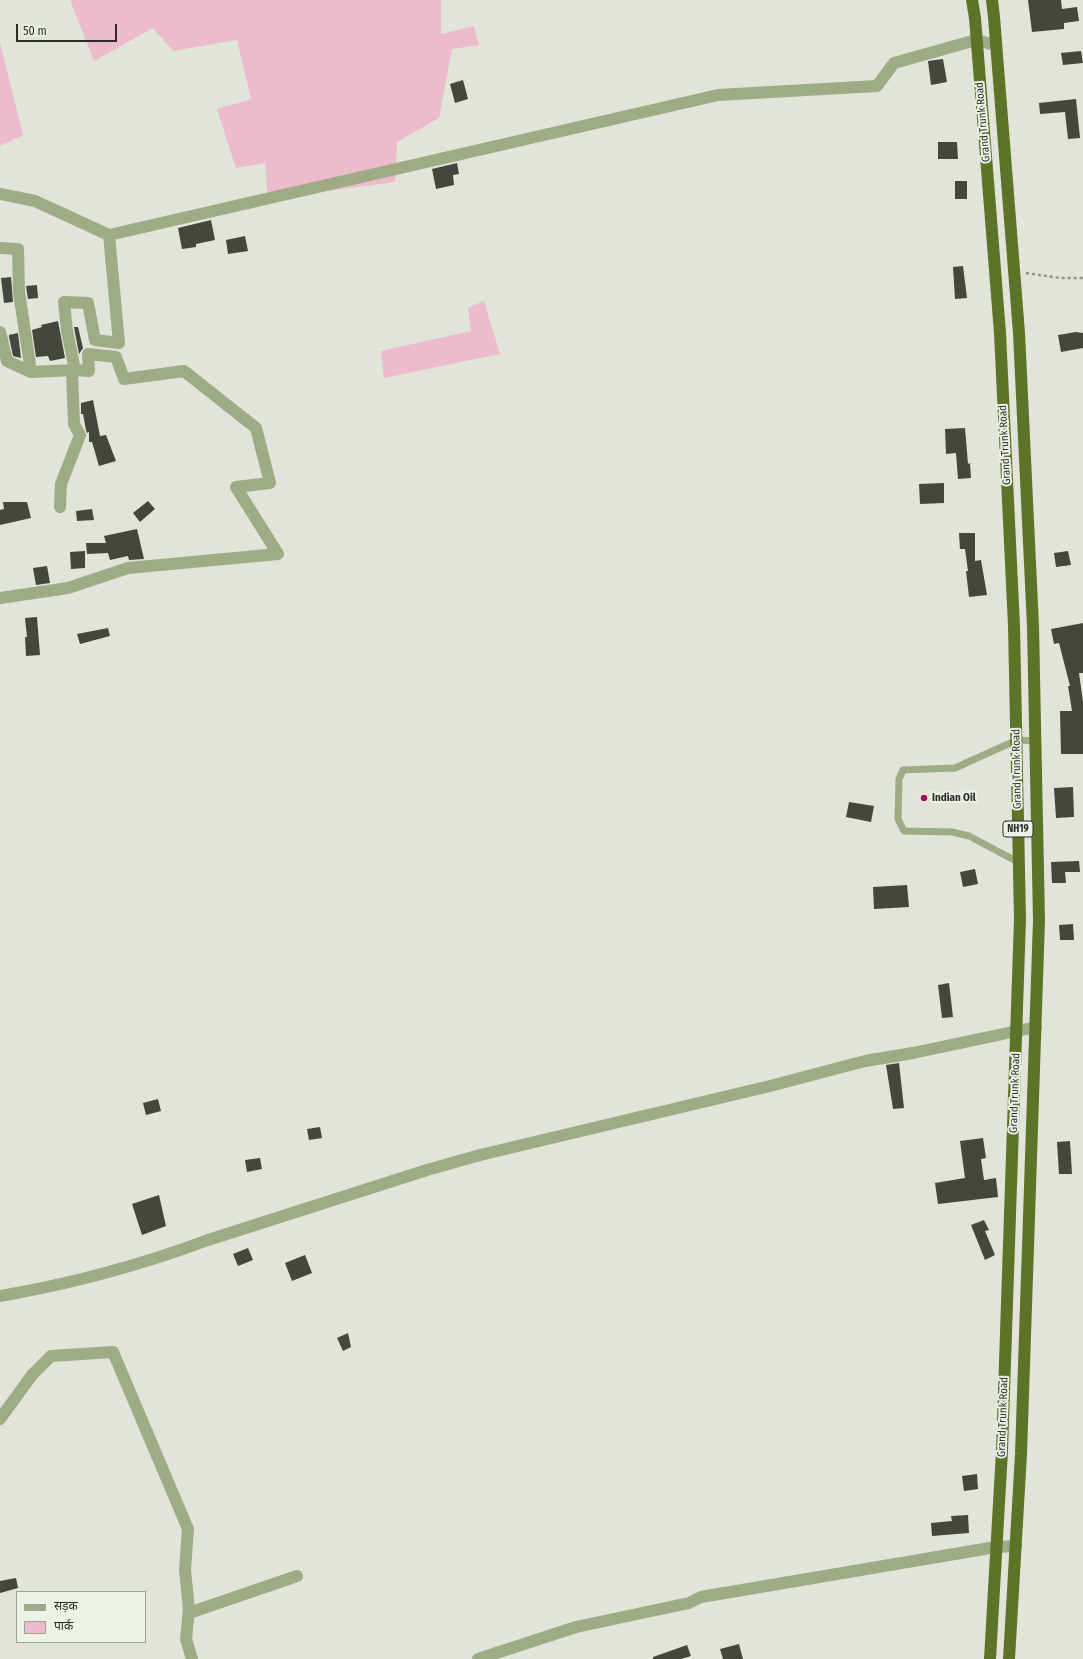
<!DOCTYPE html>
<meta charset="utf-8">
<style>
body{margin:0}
#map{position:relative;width:1083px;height:1659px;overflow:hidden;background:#e0e4d9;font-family:"Fira Sans Condensed","Noto Sans Devanagari",sans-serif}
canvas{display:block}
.legend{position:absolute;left:16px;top:1591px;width:130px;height:52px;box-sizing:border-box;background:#edf2e6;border:1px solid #9fa39a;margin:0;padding:5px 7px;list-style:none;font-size:12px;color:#2b2d28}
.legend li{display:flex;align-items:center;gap:8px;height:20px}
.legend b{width:20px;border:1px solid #9fa39a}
.scale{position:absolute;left:16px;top:24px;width:101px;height:18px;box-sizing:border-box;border:2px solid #2b2d28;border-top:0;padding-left:5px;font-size:12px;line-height:14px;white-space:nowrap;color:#2b2d28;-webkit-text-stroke:3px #edf2e6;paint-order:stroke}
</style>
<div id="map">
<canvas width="1083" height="1659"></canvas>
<ul class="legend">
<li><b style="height:5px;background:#9dac85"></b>सड़क</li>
<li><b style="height:11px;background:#ecbbcc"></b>पार्क</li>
</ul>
<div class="scale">50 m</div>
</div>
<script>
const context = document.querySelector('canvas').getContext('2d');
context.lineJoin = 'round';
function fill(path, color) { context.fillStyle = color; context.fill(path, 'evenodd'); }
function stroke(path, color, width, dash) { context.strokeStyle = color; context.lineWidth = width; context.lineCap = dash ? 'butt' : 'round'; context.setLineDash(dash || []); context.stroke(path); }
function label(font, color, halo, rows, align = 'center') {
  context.font = font + ' "Fira Sans Condensed",sans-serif'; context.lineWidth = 4; context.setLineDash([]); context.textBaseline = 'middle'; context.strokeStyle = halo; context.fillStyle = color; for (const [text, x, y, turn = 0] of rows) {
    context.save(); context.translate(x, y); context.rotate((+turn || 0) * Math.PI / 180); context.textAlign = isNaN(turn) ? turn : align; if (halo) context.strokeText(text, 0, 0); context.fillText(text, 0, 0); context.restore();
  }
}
fill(new Path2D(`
 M70,0H441V34L474,26L479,45L452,49L439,118L397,142L395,182L268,199L265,163L236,168L217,109L251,99L237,40L173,51L153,28L94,61Z
 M0,43L23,135L0,146Z
 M484,301L500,354L384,378L381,351L471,331L468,308Z`), '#ecbbcc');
fill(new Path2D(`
 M1028,0H1061L1062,9L1077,7L1079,21L1064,23V29L1032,32Z
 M1081,51L1083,63L1063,65L1061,53Z
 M943,59L947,82L931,85L928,61Z
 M463,80L468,99L455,103L450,84Z
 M1076,99L1080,138L1068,139L1065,112L1040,114L1039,103Z
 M938,142H957L958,159H938Z
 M457,163L459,174L453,175L454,185L436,189L432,169Z
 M955,181H967V199H955Z
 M211,220L215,240L196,244V247L182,249L178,228Z
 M245,236L248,251L228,254L226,240Z
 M963,266L967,298L955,299L953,267Z
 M11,277L13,302L4,303L1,278Z
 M37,285L38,298L28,299L26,286Z
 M58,321L65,358L50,361L48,356L36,357L32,330L42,327L41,325Z
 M74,327H78L83,348L79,354Z
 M1076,332L1083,333V348L1061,352L1058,335Z
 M18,333L21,358L13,356L9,337V335Z
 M93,400L100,436L106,435L116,461L99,466L92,442H89V432L87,433L86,430L83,414H81V403Z
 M965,428L968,464L970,463L971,478L958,479L956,453L946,454L945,429Z
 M944,483V503L920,504L919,484Z
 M148,501L155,509L140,522L133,513Z
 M3,502H27L31,518L0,525V510L4,509Z
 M92,509L94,520L77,521L76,511Z
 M137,529L144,559L129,560L128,556L110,560L108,553L87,554L86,543H106L104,536Z
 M959,533H975V561L981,560L987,595L969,597L966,571H968L965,549H960Z
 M85,551V568L71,569L70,552Z
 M1068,551L1071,565L1056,567L1054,553Z
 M47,566L50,583L36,585L33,568Z
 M37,617L40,655L26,656L25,637H27L25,618Z
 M1083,623V673H1079L1083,702V754H1061L1060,711H1072L1068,686H1070L1059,643L1054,644L1051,629Z
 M108,628L110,636L80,644L77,634Z
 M1073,787L1074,817L1056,818L1054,788Z
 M849,802L874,806L871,822L846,817Z
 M1079,861L1080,872H1065L1066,883H1052L1051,862Z
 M975,869L978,884L963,887L960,872Z
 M907,885L909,907L874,909L873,887Z
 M1073,924L1074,940H1060L1059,925Z
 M949,983L953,1017L942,1018L938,985Z
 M899,1063L904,1108L893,1109L886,1065Z
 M158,1099L161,1111L146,1115L143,1103Z
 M320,1127L322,1138L309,1140L307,1129Z
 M983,1138L986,1158L981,1159L984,1180L996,1178L998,1197L938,1204L935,1183L965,1178L960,1141Z
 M1070,1141L1072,1174H1059L1057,1142Z
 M260,1158L262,1169L247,1172L245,1160Z
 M159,1195L166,1226L142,1235L132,1204Z
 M984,1220L989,1230L985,1231L995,1255L985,1260L971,1225Z
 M248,1248L253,1260L238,1266L233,1254Z
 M305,1255L312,1273L292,1281L285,1263Z
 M348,1333L351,1347L343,1351L337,1338Z
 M977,1474L978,1489L964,1491L962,1476Z
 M968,1515L969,1533L932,1536L931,1523L952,1521L951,1516Z
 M16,1578L18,1588L0,1593V1581Z
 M739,1644L743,1659H723L720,1649Z
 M687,1645L691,1656L681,1659H653V1657Z`), '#43473e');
stroke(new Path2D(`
 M1026,273L1060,278H1083`), '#90938b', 2.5, [3, 3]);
stroke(new Path2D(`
 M1018,862L969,836L952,832L904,831L898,819L899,779L903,770L955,768L1017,740L1036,741`), '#9dac85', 7);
stroke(new Path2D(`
 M0,194L35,201L109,235
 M0,248L18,249L19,292L31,372L75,370L89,371L88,354L116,357L124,379L184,371L256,428L270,483L236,487L278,554L128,568L68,588L0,598
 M0,332L7,361L31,372
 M60,507L61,484L80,435L74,424L72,372L75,370L67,331L64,302L88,303L95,340L119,343L109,235L718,95L877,86L894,63L976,40L995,45
 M0,1296C70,1284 141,1265 208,1240L427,1170L480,1155L770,1086L865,1061L913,1053L1036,1027
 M0,1419L32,1375L51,1356L113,1352L188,1529L185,1570L189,1609L186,1639L192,1659
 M189,1613L297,1576
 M478,1659L576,1627L689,1603L701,1597L996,1547L1016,1546`), '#9dac85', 12);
stroke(new Path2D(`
 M972,0L975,18L1000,333L1014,626L1020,919L1002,1451L990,1659
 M992,0L994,17L1019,333L1033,626L1039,920L1021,1454L1009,1659`), '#5c7328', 12);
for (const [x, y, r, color] of [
 [924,798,4,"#9e115c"]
]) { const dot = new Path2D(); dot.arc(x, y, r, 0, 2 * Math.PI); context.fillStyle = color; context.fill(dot); stroke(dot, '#edf2e6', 1.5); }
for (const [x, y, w] of [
 [1018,829,30]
]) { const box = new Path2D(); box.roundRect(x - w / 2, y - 8, w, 16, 3); context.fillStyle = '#edf2e6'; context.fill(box); stroke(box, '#2b2d28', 1); }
label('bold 10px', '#2b2d28', null, [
 ["NH19",1018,829]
]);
label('11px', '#2b2d28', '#edf2e6', [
 ["Grand Trunk Road",983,122,-95],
 ["Grand Trunk Road",1005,445,-93],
 ["Grand Trunk Road",1017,769,-91],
 ["Grand Trunk Road",1015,1093,-88],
 ["Grand Trunk Road",1003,1417,-88]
]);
label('bold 11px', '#2b2d28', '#edf2e6', [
 ["Indian Oil",932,798]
], 'left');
</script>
